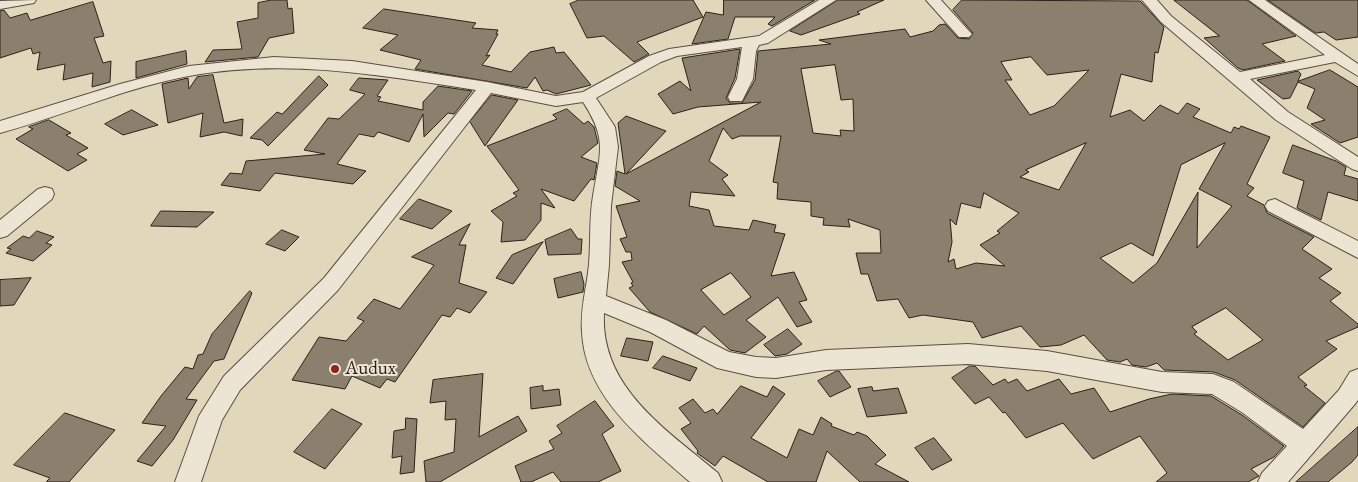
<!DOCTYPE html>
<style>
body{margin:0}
canvas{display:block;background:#e1d7bb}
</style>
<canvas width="1358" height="482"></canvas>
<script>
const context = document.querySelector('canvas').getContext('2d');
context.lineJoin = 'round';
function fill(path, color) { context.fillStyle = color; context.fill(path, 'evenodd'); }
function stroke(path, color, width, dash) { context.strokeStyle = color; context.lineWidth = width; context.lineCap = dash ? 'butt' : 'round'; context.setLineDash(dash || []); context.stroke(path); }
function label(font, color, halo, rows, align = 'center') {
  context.font = font + ' "EB Garamond",serif'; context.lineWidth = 4; context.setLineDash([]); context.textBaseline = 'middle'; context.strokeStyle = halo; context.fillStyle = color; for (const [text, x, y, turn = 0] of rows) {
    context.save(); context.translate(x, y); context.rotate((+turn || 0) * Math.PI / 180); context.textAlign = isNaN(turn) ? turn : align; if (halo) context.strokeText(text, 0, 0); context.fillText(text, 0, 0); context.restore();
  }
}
const building = new Path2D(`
 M272,0H287L288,9L292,8L294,33L269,38L258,57L205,62L213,50L242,49L237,22L258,18V3Z
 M579,0H693L703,17L637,42L649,54L634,62L604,36L587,38L570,4Z
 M724,0H815L772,26L768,24L775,17H735L728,39L692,44L706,12L723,15Z
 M838,0H884L857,12L860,14L801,35L790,31Z
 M962,0L1140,1L1164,27L1158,53L1155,52L1152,82L1121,74L1110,117L1130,110L1144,121L1160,105L1178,114L1187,103L1200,109L1193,117L1231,133L1234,127L1239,129L1241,126L1270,137L1247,184L1254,188L1247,196L1264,205L1267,213L1314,237L1302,249L1332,269L1319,278L1341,293L1330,301L1358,324V327L1326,341L1337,349L1298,377L1307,385L1304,386L1325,403L1303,427L1235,380L1214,372L1164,370L1157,363L1146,367L1132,365L1127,359L1120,362L1107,360L1084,335L1061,345L1040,347L1021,326L982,338L973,322L923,315L909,318L898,299L877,301L868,274H861L856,253H881L880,230L848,219L850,227L823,225L824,218L811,216V202L777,199L778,183L773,182L781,136H740L732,139L723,128L709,161L728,175L722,179L735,196L691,192L689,206L709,210L714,226L749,230L753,220L776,225L774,232L785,234L771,276L794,272L807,300L799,302L812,322L797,327L778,297L746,320L766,337L745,353L730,350L704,326L697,334L650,312L629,288L633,286L631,283L633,282L622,262L632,260L631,252H626L620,239L627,237L616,206L640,201L615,186L617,171L625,174L618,123L626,116L666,131L626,174L761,102L698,107L673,114L658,94L680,81L691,91L682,58L740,49L735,78L726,98L730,103H742L755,80L758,51L831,44L819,40L905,29L910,37L933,31L939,25L945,24L958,38L969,39L973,33L953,10ZM1031,57L1047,75L1089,70L1054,106L1030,115L1005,80H1012L1001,62ZM835,65L841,100L853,99L854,131L840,130L841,136L813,133L801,69ZM1086,143L1059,190L1020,177L1029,172L1026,170ZM1225,143L1199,189L1232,206L1197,248L1198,192L1157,263L1133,283L1100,258L1131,243L1153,256L1181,165ZM984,193L1019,213L997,231L1000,233L980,245L1005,266L976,263L956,269L954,259L948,262L952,242L950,219L956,225L961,203L980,208ZM731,273L751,297L724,315L701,290ZM1226,308L1263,340L1228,360L1194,334L1197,332L1192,327Z
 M1174,0H1247L1296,36L1262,44L1285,61L1243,70L1238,68L1204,38L1219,36Z
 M1268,0H1358V37L1336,40L1324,32L1316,33Z
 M93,2L104,36L94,38L103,63L111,61L110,82L92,87L93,73L63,80L65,64L37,70L40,52L33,54L31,48L0,58V11L4,10L10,18L27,13L30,20Z
 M384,9L476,23L472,28L498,30L496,34H498L486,56L490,55L482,65L511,72L530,52L554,47L556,53L564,52L591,85L556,94L547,90L543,91L535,77L527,88L415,69L421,60L380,50L398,35L363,28Z
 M186,51L187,64L136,78V62Z
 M1330,70L1358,87V137L1340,143L1311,124L1325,120L1307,108L1315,89L1298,82L1290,98L1283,99L1257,80L1298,71L1301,74L1298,81Z
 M213,75L224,123L243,119L242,136L224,132L200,137L203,113L168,123L162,84L188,78L189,89L197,77Z
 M319,76L328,85L268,146L262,140L250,138L277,112L282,114Z
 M359,78L388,80L377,96L381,97L378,101L423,110V102L438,86L472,91L454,114L448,113L424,137L423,114L409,142L378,132L374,137L359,134L337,164L366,171L353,184L275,173L260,191L221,185L230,173L242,174L246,161L325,154L304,150L328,118L339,119L365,94L350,90Z
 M492,95L518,100L485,146L470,122Z
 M567,109L584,124L588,121L594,127L598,143L581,157L597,163L594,180L591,179L574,201L541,189L555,208L541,203V220L525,240L501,242L503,222L491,211L517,196L513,193L519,190L487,146L557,119L553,115Z
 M132,110L158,125L123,135L105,124Z
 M49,120L71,133L66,135L88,148L77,154L87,160L68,171L16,139L33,129L29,127Z
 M1293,145L1336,161L1346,167L1344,175L1358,179V201L1328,192L1321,220L1297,208L1304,181L1283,173Z
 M419,199L452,211L432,229L400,219Z
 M161,211L214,212L197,227L151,226Z
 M470,224L459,245H466L459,283L487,292L470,313L457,308L450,317L442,315L395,382L387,379L380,388L352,376L345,389L292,380L319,337L346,341L364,321L357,318L374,299L400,309L434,265L412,257Z
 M571,229L578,239H582L581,254L548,255L545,240Z
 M282,230L299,237L285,251L266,244Z
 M37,231L54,237L46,243L52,245L33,261L6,253L11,249L7,248L23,236L29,238Z
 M543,242L513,284L496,278L512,255Z
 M581,272L584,284L583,292L558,298L554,279Z
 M31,278L14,305L0,306V280Z
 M250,291L252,293L224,359L214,361L186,399L197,400L173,440L152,466L137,461L166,426L142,423L161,396L185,367L193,369L198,355L203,354L212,334Z
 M788,329L802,344L787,354L775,356L764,345Z
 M627,338L653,342L648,361L621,356Z
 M663,356L697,368L690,381L653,368Z
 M970,366H975L993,385L1005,379L1008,383L1017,379L1027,391L1059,379L1071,394L1094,388L1110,412L1149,399L1172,394L1211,396L1242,415L1284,446L1274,457L1251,469L1259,476L1248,482H1156L1167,473L1140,436L1093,459L1063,423L1026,438L1005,412L1003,413L989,397L975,404L952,378Z
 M837,371H839L851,387L830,397L818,381Z
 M483,374L479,437L518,416L527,431L440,482H426L424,461L454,452L456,419L445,420L446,401L430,403L433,380Z
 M543,386V391L559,389L561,405L531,409L530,388Z
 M741,386L767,397L773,386L785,394L751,438L787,458L799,429L813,435L821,417L832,424L831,426L854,435L857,432L867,436L886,455L875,464L909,482H860L827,451L816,482H768L723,456L715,466L697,453L698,451L681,429L691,423L679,408L693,399L705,413L713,409L717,414Z
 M872,387L873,391L898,388L907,413L867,417L858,389Z
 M595,401L614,426L602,434L621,471L598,482H561L553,472L531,482H521L515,466L554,449L549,441L562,433L557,426Z
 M332,409L362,424L325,469L294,452Z
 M65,413L115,430L69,482H46L50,478L14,465Z
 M406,418L417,419L414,472L400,474L402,456L392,458L394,431L405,429Z
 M1358,427V455L1352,462L1328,482H1296Z
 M934,438L952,460L932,470L915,448Z`);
fill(building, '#8b806d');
stroke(building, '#2e2119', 1);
const minor = new Path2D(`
 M36,0L34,3L0,9V1Z
 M819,0H836L768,43L759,45L756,51L753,79L742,101H730L728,97L737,79L742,47L677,56L661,62L596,98L615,127L618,147L611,206L609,265L606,296L666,320L729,352L756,357L776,358L826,350L968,344L1047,351L1162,372L1213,374L1234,382L1303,429L1339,390L1350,372L1358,369V400L1355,404L1288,482H1258L1262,473L1287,446L1243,413L1212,394L1162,392L1047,371L968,364L826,370L776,378L756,377L717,368L650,332L604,313C600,388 667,430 718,473L722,482H690C645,442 585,398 582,332C580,308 587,287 589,264C591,241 589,218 593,196C600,153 608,140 583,102L556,106L491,93L338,290L240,390L222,420L201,482H175L199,416L224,376L324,278L476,90C379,75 287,58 189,76C124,88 63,116 0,133V121L120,84L189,66L274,57L352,61L487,82L556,96L583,92L649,56L669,49L759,36Z
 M926,0H941L969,31L972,34L969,37H959Z
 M1142,0H1157L1171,16L1240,72L1325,55L1249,0H1265L1358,64V76L1335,62L1250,79L1288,112L1358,157V171L1352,169L1276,120L1161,22Z
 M45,187L52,189L54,194L52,199L7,236L0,238V220L38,189Z
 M1275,199L1358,241V258L1268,211L1265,206L1268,201Z`);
stroke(minor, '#5b4e42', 2);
fill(minor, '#ece5d3');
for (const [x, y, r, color] of [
 [335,369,5,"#8f2418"]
]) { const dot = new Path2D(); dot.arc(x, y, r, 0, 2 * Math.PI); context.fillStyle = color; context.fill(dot); stroke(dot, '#ece5d3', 2); }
label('19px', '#2e2119', '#ece5d3', [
 ["Audux",345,369]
], 'left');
</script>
